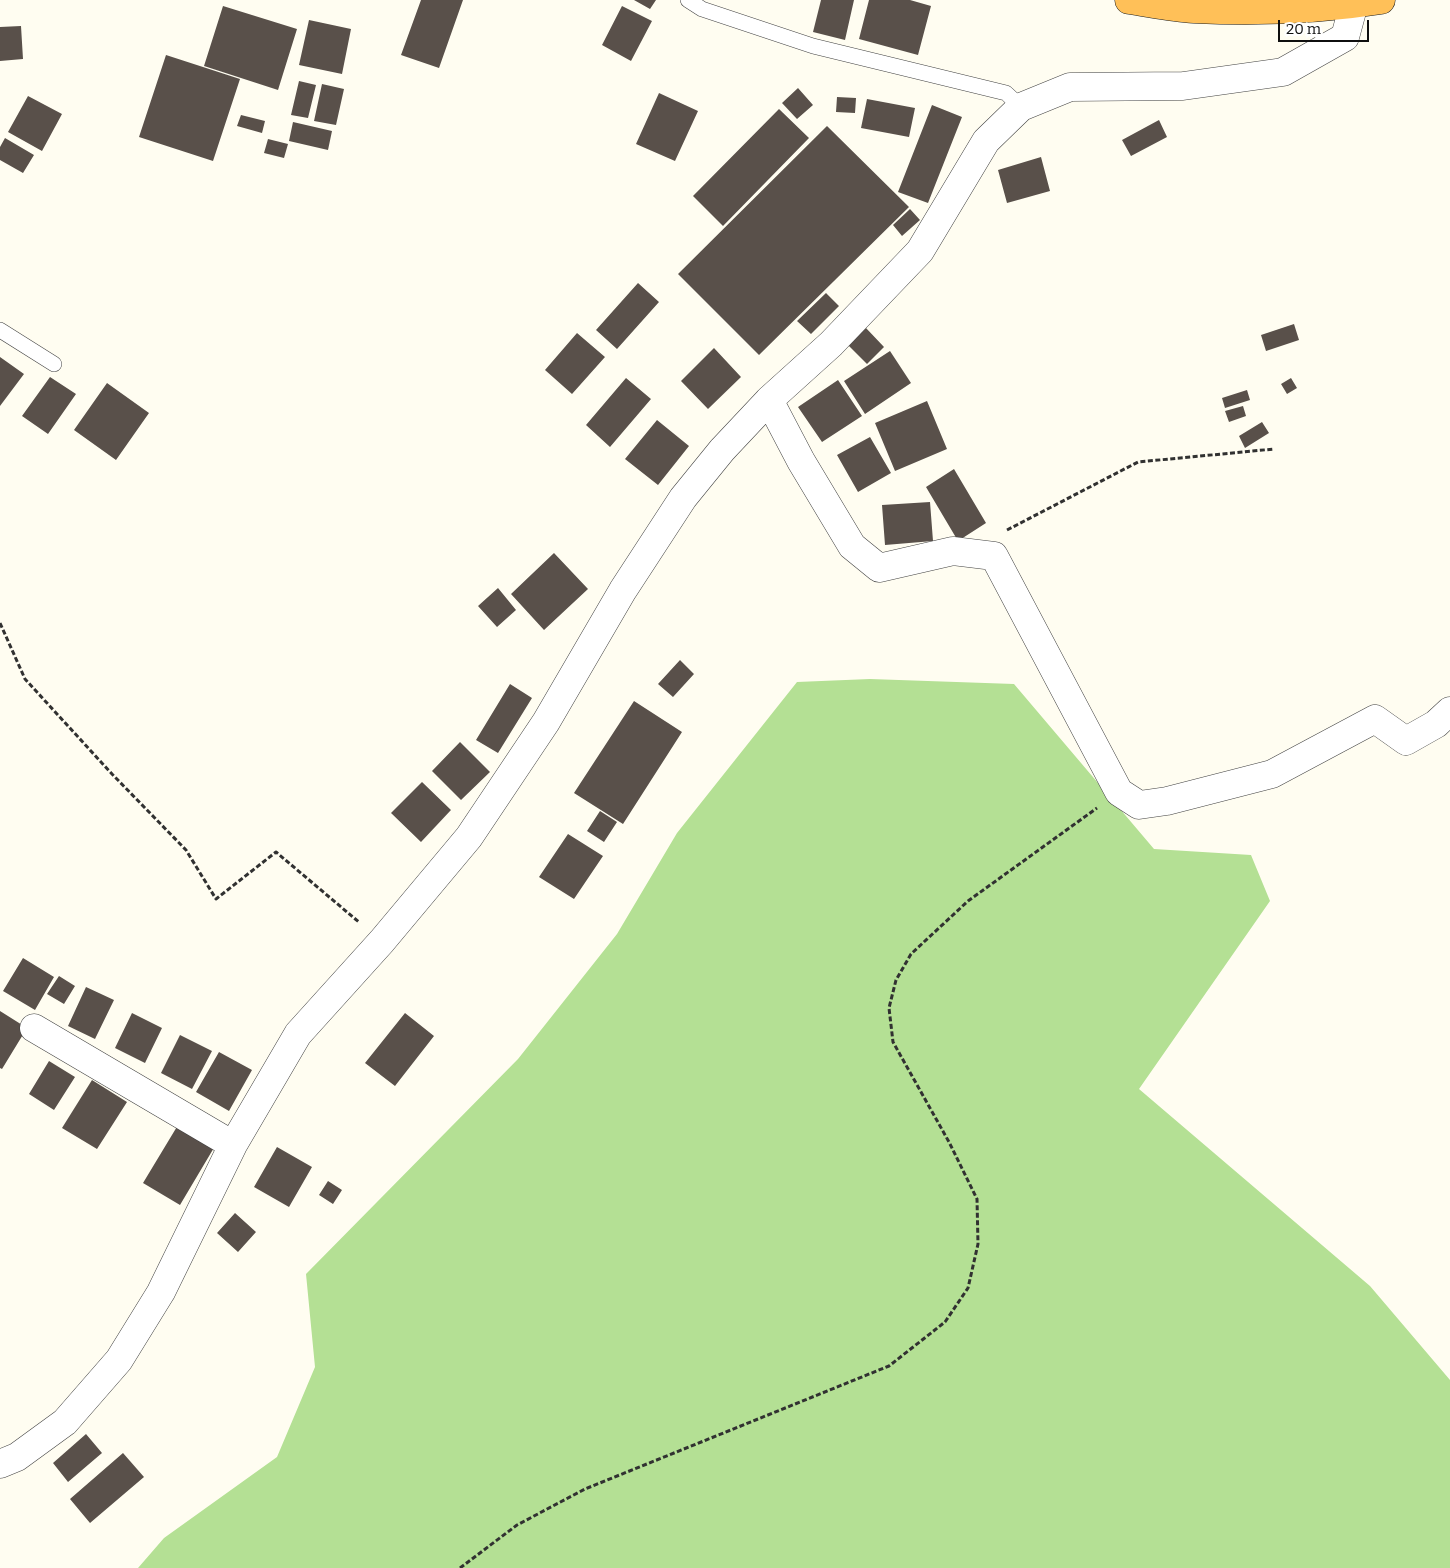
<!DOCTYPE html>
<style>
body{margin:0}
#map{position:relative;width:1450px;height:1568px;overflow:hidden;background:#fffdf1;font-family:Bitter,serif}
canvas{display:block}
.scale{position:absolute;left:1278px;top:20px;width:91px;height:22px;box-sizing:border-box;border:2px solid #0f0f0f;border-top:0;padding-left:6px;font-size:15px;line-height:18px;white-space:nowrap;color:#0f0f0f;-webkit-text-stroke:4px #fff;paint-order:stroke}
</style>
<div id="map">
<canvas width="1450" height="1568"></canvas>
<div class="scale">20 m</div>
</div>
<script>
const context = document.querySelector('canvas').getContext('2d');
context.lineJoin = 'round';
function fill(path, color) { context.fillStyle = color; context.fill(path, 'evenodd'); }
function stroke(path, color, width, dash) { context.strokeStyle = color; context.lineWidth = width; context.lineCap = dash ? 'butt' : 'round'; context.setLineDash(dash || []); context.stroke(path); }
fill(new Path2D(`
 M870,679L1014,684L1154,849L1251,855L1270,901L1139,1089L1370,1286L1450,1380V1568H138L164,1538L277,1457L315,1367L306,1274L518,1059L617,934L677,833L797,682Z`), '#b4e094');
fill(new Path2D(`
 M421,0H463L439,68L401,55Z
 M634,0H656L650,9Z
 M821,0H854L845,40L813,32Z
 M869,0H910L931,6L918,55L859,39Z
 M223,6L297,29L278,90L204,66Z
 M622,6L652,21L631,61L602,45Z
 M309,20L351,29L342,74L299,65Z
 M21,26L23,59L0,61V27Z
 M166,55L240,79L213,161L139,137Z
 M299,81L316,85L308,118L291,115Z
 M322,84L344,89L336,125L314,121Z
 M798,88L813,105L797,119L782,103Z
 M659,93L698,111L675,161L636,144Z
 M28,96L62,114L42,151L8,132Z
 M837,97L856,98L855,113L836,112Z
 M867,99L915,108L909,137L861,128Z
 M932,105L962,117L928,203L898,192Z
 M779,109L809,138L723,226L693,196Z
 M241,115L265,121L262,133L237,126Z
 M1159,120L1167,137L1131,156L1122,140Z
 M293,122L332,131L328,150L289,141Z
 M827,126L909,207L759,355L678,274Z
 M5,138L34,155L23,173L0,160V147Z
 M268,139L288,144L284,158L264,153Z
 M1041,157L1050,191L1007,203L998,170Z
 M910,209L920,220L902,236L893,225Z
 M638,283L659,302L617,349L596,330Z
 M826,293L839,306L811,334L797,321Z
 M1294,324L1299,340L1266,351L1261,335Z
 M866,328L884,347L867,364L848,345Z
 M577,333L605,357L572,394L545,370Z
 M714,348L741,377L708,409L681,381Z
 M890,351L911,383L865,414L844,381Z
 M0,357L24,374L0,406Z
 M50,377L76,394L48,434L22,416Z
 M626,378L651,399L610,447L586,425Z
 M1291,378L1297,388L1287,394L1281,384Z
 M838,380L862,416L822,442L798,407Z
 M107,383L149,413L116,460L74,430Z
 M1247,390L1250,400L1225,408L1222,398Z
 M927,401L947,449L895,471L875,423Z
 M1243,406L1246,416L1229,422L1225,411Z
 M657,420L689,446L658,485L625,459Z
 M1262,422L1269,433L1245,448L1239,436Z
 M870,437L891,473L858,492L837,455Z
 M954,469L986,523L958,541L926,487Z
 M930,502L933,541L885,545L882,505Z
 M554,553L588,589L544,630L511,594Z
 M498,588L516,610L497,627L478,606Z
 M680,660L694,674L673,697L658,684Z
 M510,684L532,698L498,753L476,740Z
 M634,701L682,732L623,824L574,793Z
 M460,742L490,772L461,800L432,771Z
 M422,782L451,810L421,842L391,813Z
 M600,811L617,822L604,842L587,831Z
 M568,834L603,856L574,899L539,877Z
 M23,958L54,977L35,1010L3,991Z
 M59,976L75,986L64,1004L47,994Z
 M86,987L114,1000L95,1039L68,1026Z
 M0,1011L27,1028L2,1069L0,1068Z
 M132,1013L162,1028L145,1063L115,1048Z
 M405,1013L434,1036L395,1086L365,1063Z
 M180,1035L212,1051L192,1089L161,1073Z
 M219,1052L252,1070L229,1111L196,1092Z
 M49,1061L75,1077L54,1110L29,1094Z
 M92,1080L127,1102L97,1149L62,1128Z
 M178,1125L215,1146L180,1205L143,1183Z
 M277,1147L312,1167L289,1207L254,1187Z
 M328,1181L342,1190L333,1204L319,1195Z
 M235,1213L256,1232L238,1252L217,1233Z
 M86,1434L102,1453L68,1482L53,1463Z
 M123,1453L144,1477L90,1523L70,1499Z`), '#59504a');
const service = new Path2D(`
 M688,0L702,9L813,46L1006,93L1021,107
 M0,330L54,364`);
const minor = new Path2D(`
 M769,400L801,461L852,546L879,568L953,551L994,556L1119,792L1139,805L1167,801L1272,774L1375,719L1406,741L1436,724L1450,711
 M34,1028L233,1145
 M0,1464L17,1457L65,1422L119,1360L161,1292L233,1145L298,1034L382,941L469,837L546,722L623,590L683,498L722,450L769,400L831,344L920,251L986,141L1021,107L1070,87L1183,86L1283,72L1345,37L1355,0`);
const trunk = new Path2D(`
 M1129,0C1150,3 1172,8 1194,9C1256,12 1319,10 1381,0`);
stroke(service, '#424242', 16);
stroke(minor, '#424242', 29);
stroke(trunk, '#202020', 29);
stroke(new Path2D(`
 M1007,530L1138,462L1274,449
 M0,623L25,679L112,774L186,850L216,899L276,852L360,923
 M460,1568L517,1525L585,1489L889,1366L945,1322L968,1288L978,1244L977,1199L949,1142L893,1042L889,1008L896,980L911,954L968,901L1097,808`), '#313131', 3, [5, 2.5]);
stroke(service, '#fff', 15);
stroke(minor, '#fff', 28);
stroke(trunk, '#ffc058', 28);
</script>
